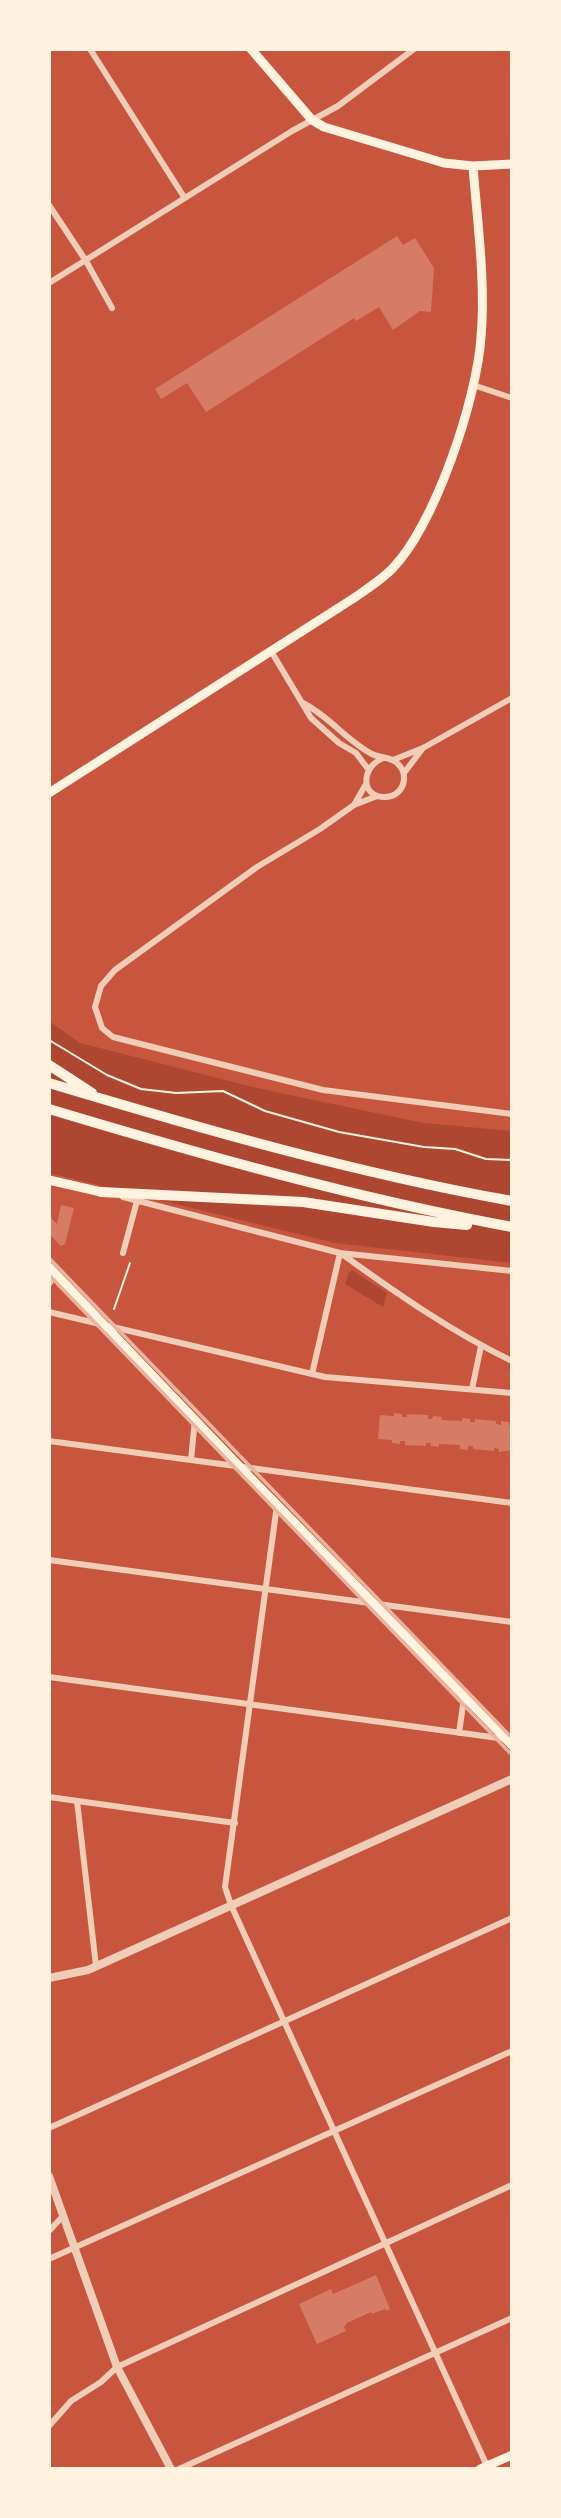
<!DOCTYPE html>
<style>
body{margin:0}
#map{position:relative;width:561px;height:2518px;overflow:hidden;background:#c8553d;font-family:Lato,sans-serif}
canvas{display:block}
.frame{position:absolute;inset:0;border:51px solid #fff3e0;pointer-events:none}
</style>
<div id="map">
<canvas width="561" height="2518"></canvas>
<div class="frame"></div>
</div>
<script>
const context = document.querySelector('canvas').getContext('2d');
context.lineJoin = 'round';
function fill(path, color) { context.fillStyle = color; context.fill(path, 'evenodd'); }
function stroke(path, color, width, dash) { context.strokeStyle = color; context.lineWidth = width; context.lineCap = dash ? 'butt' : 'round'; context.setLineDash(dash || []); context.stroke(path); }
fill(new Path2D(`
 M49,1021L80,1043L257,1088L423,1123L512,1131V1263L335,1243L49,1173Z
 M352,1270L387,1293L383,1307L345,1284L348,1274Z`), '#ae4732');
fill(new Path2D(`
 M397,236L403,245L415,238L434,268L431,312L420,311L393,330L379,307L356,321L354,318L206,412L187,383L161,399L155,389Z
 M61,1205L74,1208L65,1244L61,1246L49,1234V1216L57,1224Z
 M394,1413L402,1414V1417H407V1414L428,1415V1419H432L433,1416L442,1417L441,1420L462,1421V1418L470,1419V1422H475V1419L496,1421V1424L501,1425V1421L509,1422V1425L512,1426V1450L499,1452V1449L494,1448V1451L473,1449V1446H468V1450L460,1449V1445L439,1444V1447L431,1446V1443H426V1446L405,1445V1441H400V1444L392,1443V1440L378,1439L380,1415L394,1416Z
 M376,2275L390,2309L386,2311L385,2309L372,2314L371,2312L347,2323L344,2327L346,2331L317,2344L299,2304L331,2289L333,2294Z`), '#d67c66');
stroke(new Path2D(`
 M49,1040L107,1075L141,1089L176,1093L223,1091L265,1111L339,1132L424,1147L455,1149L486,1159L512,1160
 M114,1309L130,1263`), '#fff3e0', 2);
stroke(new Path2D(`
 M90,49L184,197
 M49,205L86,261L112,308
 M49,283L292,131L338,106L414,49
 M473,385L512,398
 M271,651L311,718L339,743L356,753L368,769
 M303,703C329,716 347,741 372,754C380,758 391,757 397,763C411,775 403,798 384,797C359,796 362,765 384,758
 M393,760L423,748L512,698
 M404,773L423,748
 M377,796L354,805L320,829L257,867L115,970L101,986L95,1007L102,1028L113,1037L323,1090L512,1114
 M354,805L366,784
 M123,1197L340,1253L512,1271
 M123,1253L137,1201
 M342,1254C396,1293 452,1332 512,1361
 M49,1284L55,1273
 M49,1312L325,1377L512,1393
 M312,1374L340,1253
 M472,1389L481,1346
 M49,1441L512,1503
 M191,1460L195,1419
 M277,1505L225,1887L231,1905L487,2466
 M49,1560L512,1622
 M49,1677L506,1739
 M459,1733L464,1698
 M49,1797L235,1823
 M77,1801L96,1966
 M49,2128L512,1918
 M49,2231L63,2216
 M49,2259L512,2051
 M49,2426L71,2401L101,2382L117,2367L512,2185
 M179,2469L512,2318`), '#f1ccb7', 6);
stroke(new Path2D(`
 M49,1978L88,1970L512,1779
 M49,2176L117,2367L171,2469`), '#f1ccb7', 8);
stroke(new Path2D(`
 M251,49L312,120L324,127L444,163L473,166L512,164
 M49,793L354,598C367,589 381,580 392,569C435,525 477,399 481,337C486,284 477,219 473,166
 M49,1180L101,1192
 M49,1267L239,1466L512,1745
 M480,2469L512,2455`), '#fff3e0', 9);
stroke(new Path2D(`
 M49,1065L92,1093
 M49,1083C202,1129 355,1173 512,1201
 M49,1109C202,1155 355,1198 512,1227
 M101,1192L303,1202L434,1222L467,1225`), '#fff3e0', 10);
stroke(new Path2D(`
 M49,1258L512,1738
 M49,1275L512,1755`), '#e9b49f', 3.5);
</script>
